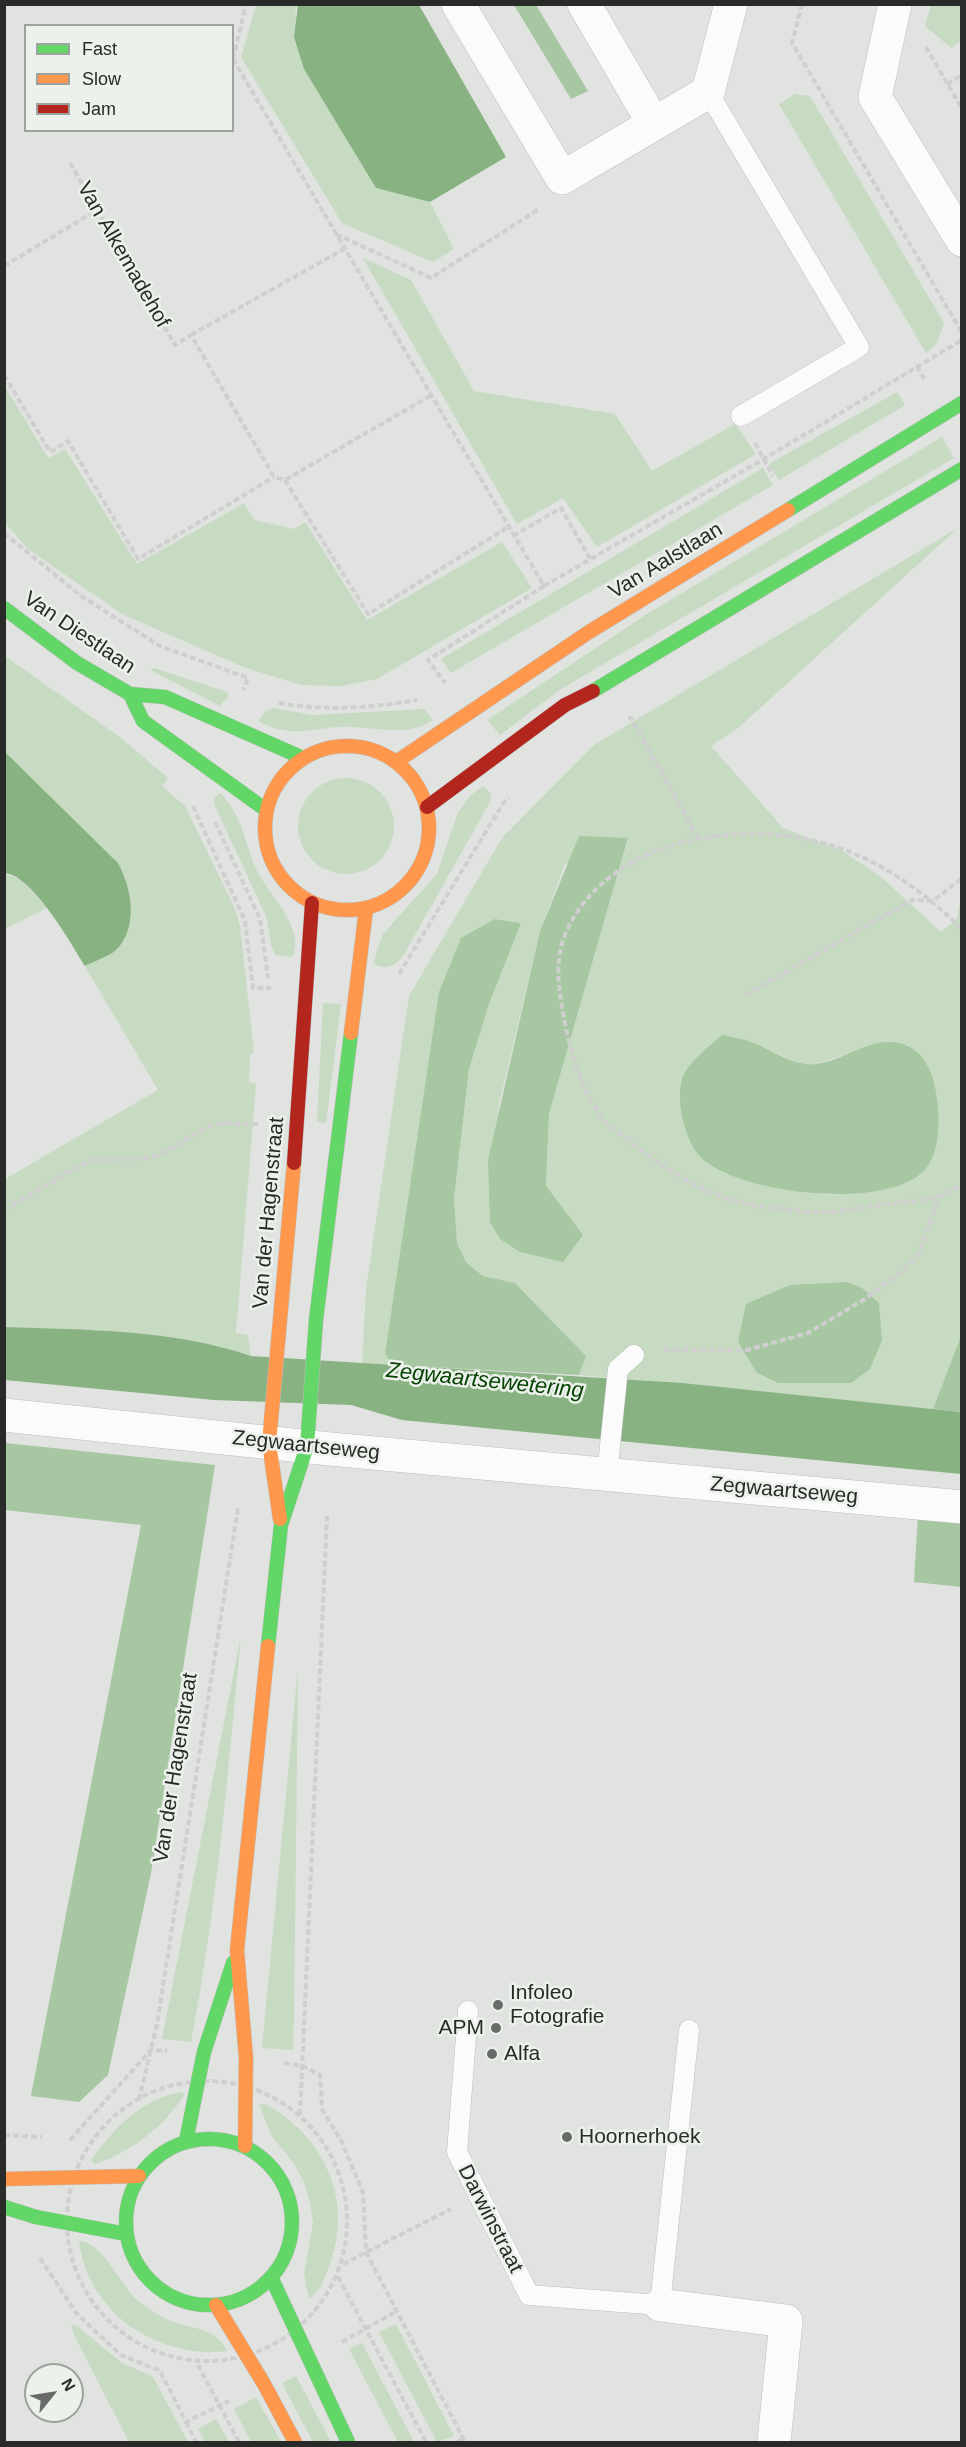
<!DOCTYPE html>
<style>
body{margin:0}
#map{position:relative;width:966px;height:2447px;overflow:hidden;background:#e0e3df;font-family:Arial,sans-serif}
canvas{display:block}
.frame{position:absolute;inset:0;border:6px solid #292b29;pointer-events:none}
.legend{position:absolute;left:24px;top:24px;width:210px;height:108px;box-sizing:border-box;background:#ecf1ec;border:2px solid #9ea29e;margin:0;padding:8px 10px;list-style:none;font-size:18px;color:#292b29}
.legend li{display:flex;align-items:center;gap:12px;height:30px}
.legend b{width:30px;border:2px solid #9ea29e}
.north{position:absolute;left:24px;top:2363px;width:60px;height:60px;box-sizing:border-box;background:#ecf1ec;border:2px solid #9ea29e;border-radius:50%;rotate:60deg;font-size:16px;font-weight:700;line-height:24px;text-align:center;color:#292b29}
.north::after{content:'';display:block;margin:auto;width:21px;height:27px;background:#696b69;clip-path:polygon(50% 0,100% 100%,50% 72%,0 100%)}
</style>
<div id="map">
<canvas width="966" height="2447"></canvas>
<div class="frame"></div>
<ul class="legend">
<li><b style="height:8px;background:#63d668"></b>Fast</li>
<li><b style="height:8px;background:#ff974d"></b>Slow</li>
<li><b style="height:8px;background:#b3261e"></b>Jam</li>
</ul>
<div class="north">N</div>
</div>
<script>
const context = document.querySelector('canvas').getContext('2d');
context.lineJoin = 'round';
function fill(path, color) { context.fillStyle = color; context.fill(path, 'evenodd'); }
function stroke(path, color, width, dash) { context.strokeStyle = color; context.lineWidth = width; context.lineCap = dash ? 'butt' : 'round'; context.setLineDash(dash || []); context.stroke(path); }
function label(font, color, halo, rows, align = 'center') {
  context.font = font + ' Arial,sans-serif'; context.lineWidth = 5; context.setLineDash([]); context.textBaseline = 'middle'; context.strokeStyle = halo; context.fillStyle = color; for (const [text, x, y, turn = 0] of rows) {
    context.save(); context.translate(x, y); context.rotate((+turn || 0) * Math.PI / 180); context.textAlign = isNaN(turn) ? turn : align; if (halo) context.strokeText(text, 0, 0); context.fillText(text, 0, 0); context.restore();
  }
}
fill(new Path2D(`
 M256,5H298L295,13L376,188L430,202L454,249L433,262L342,223L241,57Z
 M931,5H961V41L951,48L925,26Z
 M795,94L810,96L944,323L937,343L926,353L779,104Z
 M363,258L411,280L474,391L615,414L652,471L735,424L756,454L597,547L563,498L517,524Z
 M4,385L48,458L65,449L137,564L244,503L254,520L294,529L305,522L367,620L502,542L532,588L377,679L341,686L301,685L243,667L122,614L28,549L5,523Z
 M897,392L905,405L779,480L769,464Z
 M942,437L954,458L561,689L500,735L487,720L647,614Z
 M763,468L773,485L451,673L441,659Z
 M958,528L737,729L711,746L783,828L842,851L880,876L941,932L957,919L961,898V1336L933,1409L579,1375L586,1356L515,1283L483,1276L466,1262L457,1243L454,1199L469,1069L489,1004L521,923L496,919L385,1354L393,1365L362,1363L366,1289L409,996L502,838L594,745ZM628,839L549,1114L546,1186L497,1113L540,931L565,864ZM749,1041L800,1064H817L873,1045L898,1043L834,1195C784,1191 741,1181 698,1154ZM757,1373L851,1383H778Z
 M5,656L121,738L168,778L162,786L185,806L235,909L240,926L254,1053L250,1054L249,1082L256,1084L236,1333L248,1335L251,1356C173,1329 86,1330 5,1327V1179L158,1090L85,966L115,951L126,878L118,863L5,752Z
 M154,668L227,692L229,695L220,706L150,670Z
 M273,708L312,715L424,709L433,720C407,737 381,728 352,727C315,725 295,741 258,721L265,712Z
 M298 826a48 48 0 1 1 96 0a48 48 0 1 1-96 0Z
 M483,786L491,794L490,802L403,956C396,966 384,971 373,963L383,934L437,874L458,812L471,795Z
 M220,793C243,815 244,843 257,871C268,893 307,930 292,957L276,955L272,949L266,916L214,804L215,797Z
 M5,873L21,880L49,907L5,929Z
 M323,1003L341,1004L326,1123L317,1122Z
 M241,1636C228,1772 217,1907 191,2042L162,2039Z
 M298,1668L294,2019L293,2050L262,2048Z
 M182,2092L184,2095C164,2127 131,2152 95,2164L91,2160C113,2129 142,2098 182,2092Z
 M259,2104H265C323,2135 354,2199 330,2264C325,2276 321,2292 309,2299L304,2273L313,2223L310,2204L305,2184L293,2162L272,2137Z
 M79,2241C104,2242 121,2288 139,2302C151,2310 162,2318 176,2323C194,2328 218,2330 227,2351C157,2359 88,2313 79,2241Z
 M396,2324L454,2436L437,2442L379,2332Z
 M71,2325L77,2326L122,2363L153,2377L188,2442H129L74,2335Z
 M362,2343L414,2442H398L349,2349Z
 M296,2376L331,2442H313L282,2383Z
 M256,2397L281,2442H251L234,2409Z
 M216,2419L229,2442H205L198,2429Z`), '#c6dbc2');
fill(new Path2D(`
 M514,5H536L588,91L571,99Z
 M579,836L628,838L549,1114L546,1186L583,1235L563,1262L520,1252L500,1239L490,1222L488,1160L540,931Z
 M495,919L521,923L489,1004L469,1069L454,1199L457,1243L466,1262L483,1276L515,1283L586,1356L579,1375L393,1365L385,1354L439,992L461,938Z
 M722,1035C730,1037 740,1038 748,1041C771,1048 792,1067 816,1064C843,1061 870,1037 899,1043C925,1049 934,1075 937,1098C940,1120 940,1151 926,1168C892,1213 728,1194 697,1153C684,1135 676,1100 682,1079C688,1062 709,1047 722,1035Z
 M846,1282L862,1288L879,1303L882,1340L870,1369L851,1383H778L757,1373L738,1342L746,1304L790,1285Z
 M961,1336V1412L933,1409Z
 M5,1443L215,1465L151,1873L108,2075L79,2102L31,2096L141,1525L5,1510Z
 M918,1514L961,1518V1587L914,1582Z`), '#a6c7a1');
fill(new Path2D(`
 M298,5H419L506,157L430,202L376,188L304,69L294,37Z
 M5,752L118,863C132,888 139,929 115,951C107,957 94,961 85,966C70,942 33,876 5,873Z
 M5,1327C86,1330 173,1329 251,1356L682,1383L961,1412V1474L402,1420L351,1405L214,1400L5,1380Z`), '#89b283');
const lane = new Path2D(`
 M708,92L859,347L741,416
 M607,1475L618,1369L634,1355
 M468,2011L457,2152L529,2295L660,2305L689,2030`);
const street = new Path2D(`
 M458,4L562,178L708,92L731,4
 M584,4L654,124
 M895,4L875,97L962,240
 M4,1415L330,1449L962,1507
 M660,2305L786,2321L774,2442`);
const fast = new Path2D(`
 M788,510L962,403
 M4,608L77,663L130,694L165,697L303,758
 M593,691L962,469
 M130,694L143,721L266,810
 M268,1646L281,1525L307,1446L316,1320L351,1033
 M126 2222a83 83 0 1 1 166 0a83 83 0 1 1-166 0Z
 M186,2141L204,2052L233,1963
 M4,2207L36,2217L126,2234
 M271,2277L348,2442`);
const slow = new Path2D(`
 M265 828a82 82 0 1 1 164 0a82 82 0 1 1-164 0Z
 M396,762L589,632L788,510
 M351,1033L366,909
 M280,1519L269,1443L294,1163
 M245,2146L246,2058L237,1950L268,1646
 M4,2179L139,2176
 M216,2305L264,2384L295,2442`);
const jam = new Path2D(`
 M427,807L565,705L593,691
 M294,1163L312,903`);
stroke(lane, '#bdbfbd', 21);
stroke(street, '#bdbfbd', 34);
stroke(fast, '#bdbfbd', 15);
stroke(slow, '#bdbfbd', 15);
stroke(jam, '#bdbfbd', 15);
stroke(new Path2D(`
 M802,4L792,43L962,333
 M926,47L962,109
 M233,59L544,586L428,660L445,683
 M233,59L246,4
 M947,84L962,75
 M70,163L175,345L191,335L274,477L285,480L430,396
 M336,234L431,278L539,209
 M4,266L97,210
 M191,335L344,249
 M917,366L925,381
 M4,375L50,452L68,441L138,559L274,477
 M755,443L773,476
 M285,480L368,614L508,527
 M4,533L81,596L160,646L248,678L243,690
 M513,536L561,508L591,560
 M544,586L764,459L962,340
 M279,703C324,711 372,708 417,700
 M628,718H631L698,838
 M193,806L245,921L253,988H271
 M215,822L260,919L268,978
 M962,929C927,895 890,867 845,850C754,816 613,833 567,930C555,955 558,981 562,1007C568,1044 580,1090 604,1120C611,1128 623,1135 632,1143C675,1176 717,1203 772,1208C789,1209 808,1213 824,1212C849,1211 873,1206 897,1203C910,1201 926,1201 939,1197C947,1195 955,1188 962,1184
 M399,974L504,802L509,798
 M745,995L912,900L933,901L962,878
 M4,1210L90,1160L141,1159L161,1154L209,1126L226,1123L260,1124
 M664,1350H747L808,1333L865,1299L903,1271L919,1254L939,1197
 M284,2063L303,2066L320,2075L322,2109L342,2142L363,2193L366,2252L465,2442
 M67 2221a140 140 0 1 1 280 0a140 140 0 1 1-280 0Z
 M139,2100L157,2024L238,1508
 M300,2115L327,1516
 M4,2135L42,2137
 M70,2140L151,2050L167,2051
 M40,2258L77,2314L121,2355L160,2371L186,2422L229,2401
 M343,2264L451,2209
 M338,2277L426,2442
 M342,2342L397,2311
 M198,2365L239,2442
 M186,2422L196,2442
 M457,2442L463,2439`), '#cfcfcf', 4, [6, 3]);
stroke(lane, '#fafbfa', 20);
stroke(street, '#fafbfa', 33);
stroke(fast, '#63d668', 14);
stroke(slow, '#ff974d', 14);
stroke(jam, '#b3261e', 14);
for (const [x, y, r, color] of [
 [498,2005,6,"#696b69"],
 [496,2028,6,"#696b69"],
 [492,2054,6,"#696b69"],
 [567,2137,6,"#696b69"]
]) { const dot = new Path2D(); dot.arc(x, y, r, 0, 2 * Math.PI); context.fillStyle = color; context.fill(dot); stroke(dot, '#ecf1ec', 2); }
label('21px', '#292b29', '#ecf1ec', [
 ["Van Alkemadehof",123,255,60],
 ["Van Aalstlaan",666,561,-31],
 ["Van Diestlaan",79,633,34],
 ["Van der Hagenstraat",269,1213,-85],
 ["Zegwaartseweg",306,1446,6],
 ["Zegwaartseweg",784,1491,5],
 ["Van der Hagenstraat",176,1768,-81],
 ["Darwinstraat",490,2219,63]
]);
label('21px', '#292b29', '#ecf1ec', [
 ["Infoleo",510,1993],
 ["Fotografie",510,2017],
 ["APM",484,2028,"right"],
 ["Alfa",504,2054],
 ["Hoornerhoek",579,2137]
], 'left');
label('italic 22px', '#044200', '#ecf1ec', [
 ["Zegwaartsewetering",485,1381,6]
]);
</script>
